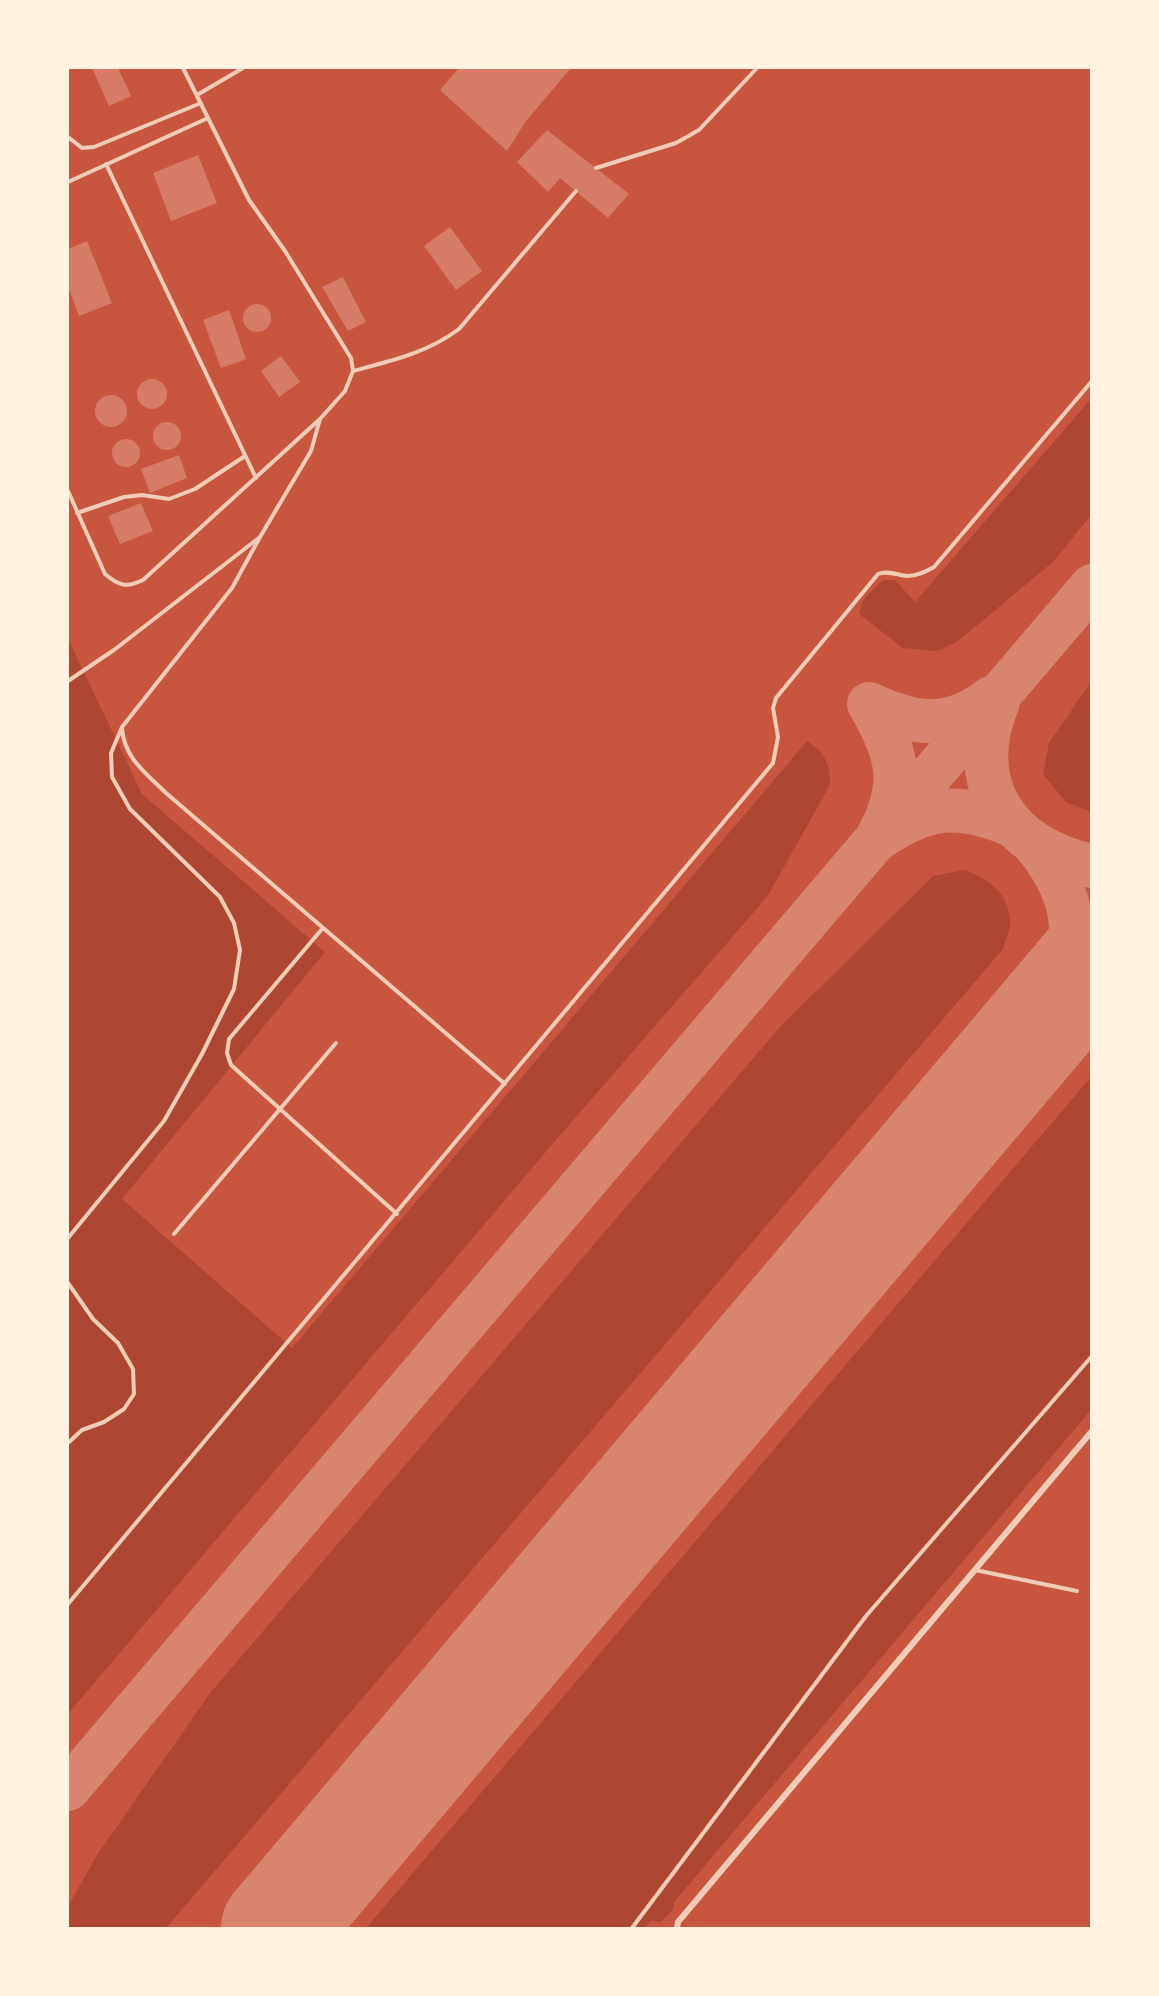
<!DOCTYPE html>
<style>
body{margin:0}
#map{position:relative;width:1159px;height:1996px;overflow:hidden;background:#c8553d;font-family:Overpass,sans-serif}
canvas{display:block}
.frame{position:absolute;inset:0;border:69px solid #fff3e0;pointer-events:none}
</style>
<div id="map">
<canvas width="1159" height="1996"></canvas>
<div class="frame"></div>
</div>
<script>
const context = document.querySelector('canvas').getContext('2d');
context.lineJoin = 'round';
function fill(path, color) { context.fillStyle = color; context.fill(path, 'evenodd'); }
function stroke(path, color, width, dash) { context.strokeStyle = color; context.lineWidth = width; context.lineCap = dash ? 'butt' : 'round'; context.setLineDash(dash || []); context.stroke(path); }
fill(new Path2D(`
 M1091,399V515L1054,561L957,642L937,651L903,648L859,614L863,600L883,580H895L915,602Z
 M68,639L142,794L325,952L122,1199L292,1348L807,741C826,753 830,764 830,785L767,897L556,1140L68,1714Z
 M1091,682V812L1066,802L1043,774L1049,743Z
 M965,870C988,879 1009,893 1010,921C1011,929 1005,941 1003,949L166,1928H68V1906L99,1852L211,1692L780,1027L933,876Z
 M1091,1077V1410L674,1902L673,1909L660,1923L652,1920L644,1928H366Z`), '#ae4732');
stroke(new Path2D(`
 M991,698C948,731 916,725 869,704C900,756 906,788 875,841C925,806 957,801 1014,826
 M998,702C964,785 1007,848 1092,866
 M1036,846C1079,900 1075,933 1063,997
 M68,1789L1092,586`), '#d8846e', 44);
stroke(new Path2D(`
 M276,1928L1092,963`), '#d8846e', 110);
fill(new Path2D(`
 M92,68H118L131,96L109,106Z
 M459,68H571L526,121L507,151L440,90Z
 M547,130L629,194L608,218L560,178L548,192L517,162Z
 M198,155L217,203L171,221L153,173Z
 M450,227L482,271L456,290L424,246Z
 M87,241L112,303L79,316L68,286V249Z
 M343,277L366,322L348,331L322,287Z
 M243 318a14 14 0 1 1 28 0a14 14 0 1 1-28 0Z
 M229,310L246,359L221,368L203,320Z
 M281,356L300,382L279,397L261,371Z
 M137 394a15 15 0 1 1 30 0a15 15 0 1 1-30 0Z
 M95 411a16 16 0 1 1 32 0a16 16 0 1 1-32 0Z
 M153 436a14 14 0 1 1 28 0a14 14 0 1 1-28 0Z
 M112 453a14 14 0 1 1 28 0a14 14 0 1 1-28 0Z
 M179,455L187,478L150,493L141,469Z
 M141,503L153,531L120,544L108,516Z`), '#d67c66');
stroke(new Path2D(`
 M197,95L243,68
 M68,137L82,148L94,147L201,103
 M106,164L256,478
 M596,168L676,143L699,130L757,68
 M68,182L208,118
 M353,371C391,361 427,353 459,329L576,191
 M68,491L105,574C119,586 126,588 143,580L320,419L345,391L353,371L351,358L285,251L249,200L183,68
 M77,513L124,497L142,495L169,499L195,489L245,456
 M68,681L114,650L260,537L311,451L320,419
 M122,728C124,758 146,773 166,793L505,1084
 M322,929L229,1039L227,1053L231,1065L397,1214
 M174,1234L336,1043
 M68,1238L164,1121L202,1054L234,989L240,950L234,923L220,897L130,809L112,777L111,753L122,727L232,588L260,537
 M68,1283L93,1319L118,1343L133,1369L134,1394L124,1409L104,1422L82,1430L68,1443
 M975,1570L1077,1591
 M68,1604L773,763L778,737L773,708L776,698L878,574C887,570 897,575 907,576C917,576 925,572 934,567L1092,381
 M632,1928L866,1616L1092,1356`), '#f1ccb7', 4);
stroke(new Path2D(`
 M677,1928L678,1922L1092,1431`), '#f1ccb7', 6);
</script>
